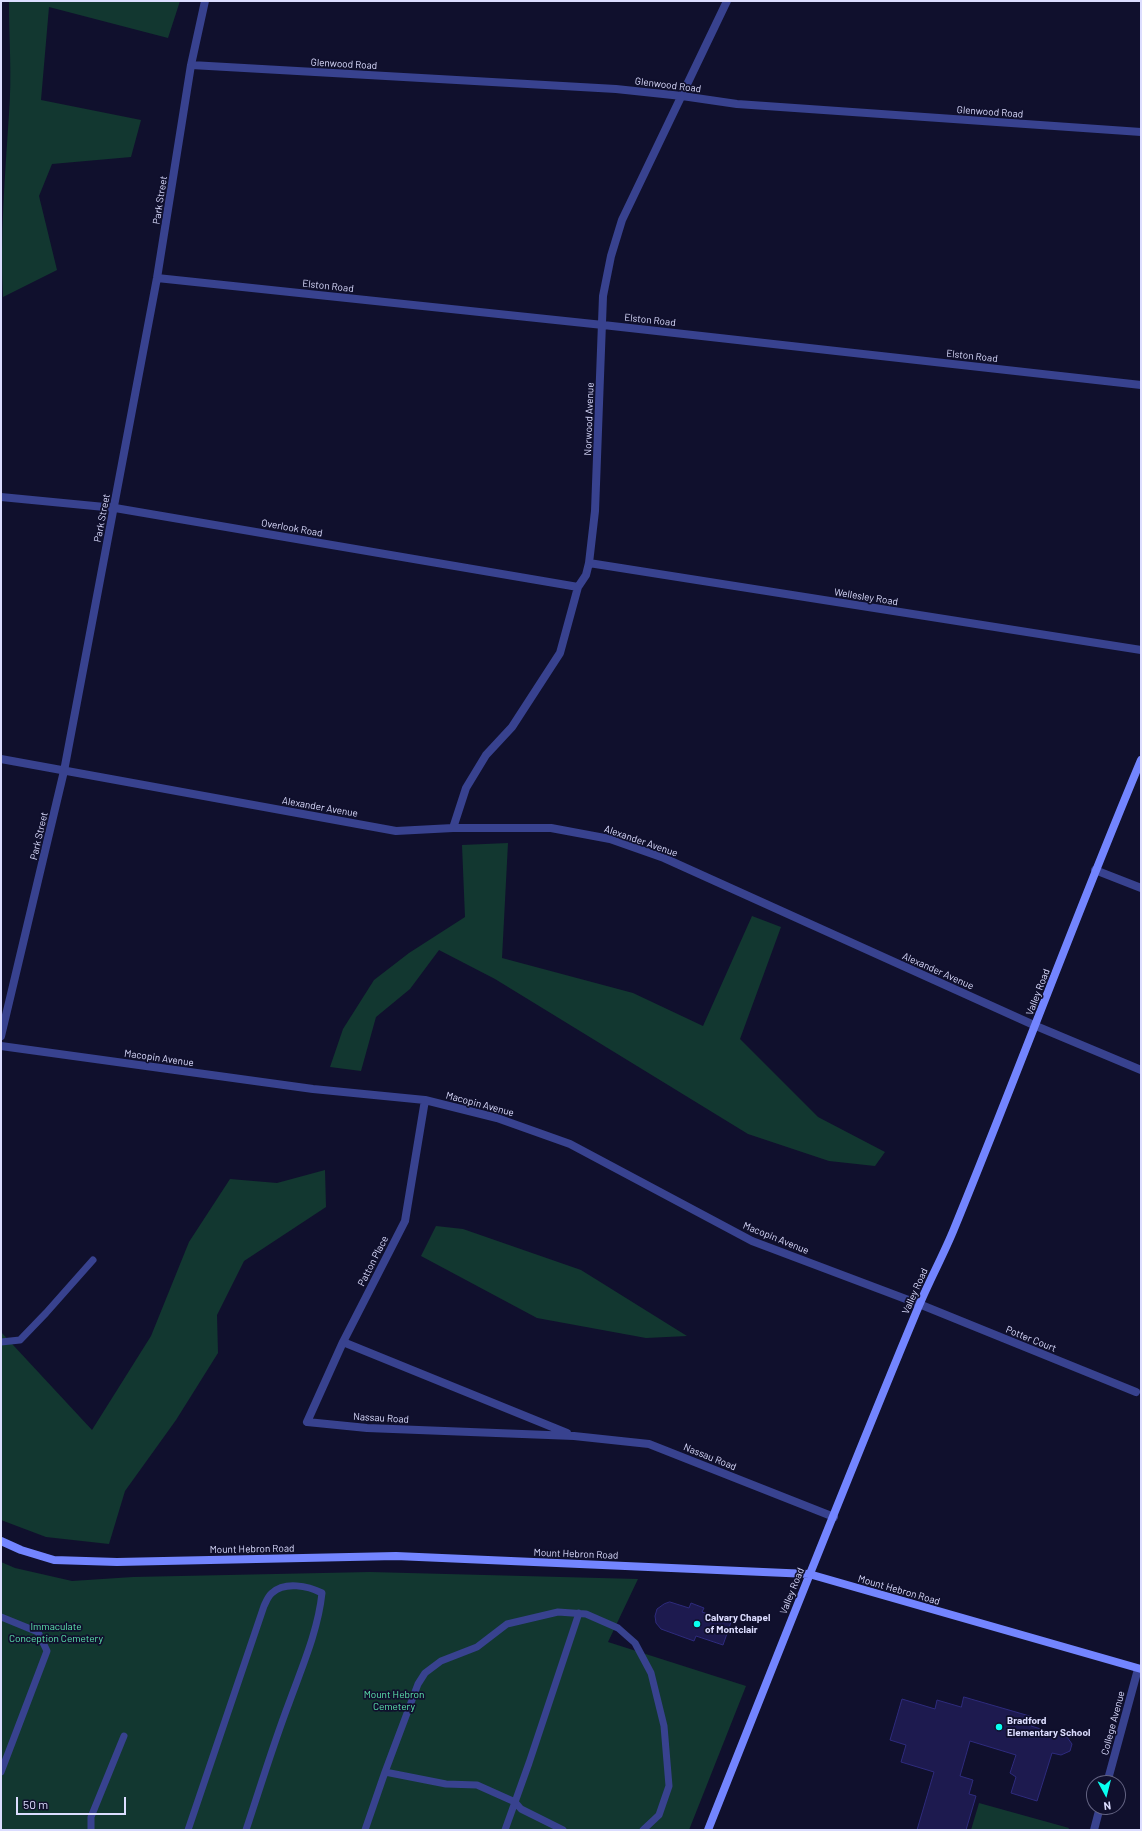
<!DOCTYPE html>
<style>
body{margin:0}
#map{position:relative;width:1142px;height:1831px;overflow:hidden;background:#10102d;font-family:Barlow,sans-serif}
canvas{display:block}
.frame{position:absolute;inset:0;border:2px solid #dcddff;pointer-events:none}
.north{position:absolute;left:1086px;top:1775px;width:40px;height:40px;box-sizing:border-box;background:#10102d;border:1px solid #626281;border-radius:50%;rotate:173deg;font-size:11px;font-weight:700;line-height:16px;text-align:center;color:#dcddff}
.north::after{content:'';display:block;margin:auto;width:14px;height:18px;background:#08fff0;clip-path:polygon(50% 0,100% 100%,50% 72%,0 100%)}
.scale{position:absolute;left:16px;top:1797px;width:110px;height:18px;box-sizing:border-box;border:2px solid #dcddff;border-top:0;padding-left:5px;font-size:12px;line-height:14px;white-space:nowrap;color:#dcddff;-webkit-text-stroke:3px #10102d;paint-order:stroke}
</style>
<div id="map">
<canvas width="1142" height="1831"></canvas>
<div class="frame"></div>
<div class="north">N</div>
<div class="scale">50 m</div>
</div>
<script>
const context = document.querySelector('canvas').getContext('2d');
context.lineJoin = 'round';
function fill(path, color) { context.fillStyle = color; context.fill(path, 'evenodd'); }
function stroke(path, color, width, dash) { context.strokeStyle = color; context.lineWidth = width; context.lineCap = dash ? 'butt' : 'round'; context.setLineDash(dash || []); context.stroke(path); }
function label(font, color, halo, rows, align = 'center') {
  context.font = font + ' Barlow,sans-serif'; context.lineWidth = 3.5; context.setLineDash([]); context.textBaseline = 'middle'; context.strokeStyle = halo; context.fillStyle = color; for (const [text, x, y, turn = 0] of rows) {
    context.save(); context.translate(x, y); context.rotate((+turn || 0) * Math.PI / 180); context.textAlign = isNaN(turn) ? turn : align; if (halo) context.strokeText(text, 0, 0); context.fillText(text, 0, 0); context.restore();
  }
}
fill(new Path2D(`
 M9,1H180L168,38L49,7L41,100L141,120L131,157L52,164L39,196L57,270L3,297C0,237 5,175 9,114C12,77 9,38 9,1Z
 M508,843L502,958L633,993L703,1026L752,916L781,927L740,1039L818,1117L885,1152L875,1166L829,1161L748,1134L495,979L439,950L410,989L376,1017L361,1071L330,1067L343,1029L374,980L409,953L465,917L462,845Z
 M325,1170L326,1207L244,1261L217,1315L218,1353L176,1420L125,1491L109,1544L46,1537L1,1520V1332L92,1430L151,1336L189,1242L230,1179L277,1183Z
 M436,1226L463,1229L581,1270L687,1336L646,1338L537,1318L421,1256Z
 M1,1562L15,1568L72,1581L133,1577L370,1572L638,1579L608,1642L746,1686L689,1830H1Z
 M979,1803L1069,1828L1068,1830H971Z`), '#123730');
const building = new Path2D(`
 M670,1602L689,1608L691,1603L704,1608L702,1612L731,1622L723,1645L696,1636L694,1641L661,1629L656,1623L655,1616L657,1609L664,1604Z
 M964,1697L1033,1717L1031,1726L1067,1737L1072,1744L1070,1751L1061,1755L1052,1753L1037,1801L1011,1793L1016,1777L1010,1773L1016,1755L970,1741L960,1776L973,1780L969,1794L976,1796L966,1830H917L934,1772L901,1762L906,1745L890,1740L902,1699L935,1709L937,1700L961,1707Z`);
fill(building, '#1d1a4f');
stroke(building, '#2e2b7d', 1);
stroke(new Path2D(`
 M1,1342L20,1340L46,1313L93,1260
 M1,1617L38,1632L47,1651L1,1772
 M91,1830V1817L124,1736
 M188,1830L264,1606C266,1602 268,1596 272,1593C285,1581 308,1586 322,1593C318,1631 302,1667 289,1703C273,1745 260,1788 246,1830
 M365,1830L385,1772
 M505,1830L529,1763L579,1613
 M563,1830L521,1809L515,1802L477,1785L446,1784L385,1772L418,1684L425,1673L441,1661L477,1647L507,1624L558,1612L586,1614L618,1628L635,1643L651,1673L664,1726L669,1786L659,1815L643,1830`), '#38428f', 7);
stroke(new Path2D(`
 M191,65L616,89L682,96L737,104L1141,132
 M157,278L603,325L1141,385
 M1,497L115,508L578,587
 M589,563L1141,650
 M1,759L396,831L453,828H551L610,839L664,858L1036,1026L1141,1070
 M453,828L466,788L486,755L512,727L560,653L578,587L586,575L589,563L595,511L603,296L611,256L622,220L727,1
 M1095,870L1141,888
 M1,1036L64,771L157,278L191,65L205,1
 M1,1046L313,1089L425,1100L497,1118L570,1144L752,1241L919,1304L1136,1392
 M425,1100L405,1221L343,1342L307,1422L367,1428L574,1436L649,1444L834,1517
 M343,1342L567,1433
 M1107,1783L1138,1669
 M1094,1830L1100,1807`), '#38428f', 8);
stroke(new Path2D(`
 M1,1541L21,1550L54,1560L117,1562L396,1556L809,1574L1141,1669
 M708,1830C777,1656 846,1481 918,1308C929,1281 943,1256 954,1229C1018,1073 1076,915 1141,760`), '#7385ff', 8);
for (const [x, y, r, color] of [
 [697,1624,4,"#08fff0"],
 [999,1727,4,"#08fff0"]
]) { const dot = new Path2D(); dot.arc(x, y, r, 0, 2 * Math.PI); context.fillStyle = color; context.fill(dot); stroke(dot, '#10102d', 1.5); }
label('10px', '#dcddff', '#10102d', [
 ["Glenwood Road",344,64,3],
 ["Glenwood Road",668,85,7],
 ["Glenwood Road",990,112,4],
 ["Park Street",160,200,-81],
 ["Elston Road",328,286,6],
 ["Elston Road",650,320,6],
 ["Elston Road",972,356,6],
 ["Norwood Avenue",589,419,-88],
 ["Park Street",102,518,-79],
 ["Overlook Road",292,528,10],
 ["Wellesley Road",866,597,9],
 ["Alexander Avenue",320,807,10],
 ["Park Street",39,836,-77],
 ["Alexander Avenue",641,841,19],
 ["Alexander Avenue",938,971,24],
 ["Valley Road",1038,992,-69],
 ["Macopin Avenue",159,1058,8],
 ["Macopin Avenue",480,1104,15],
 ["Macopin Avenue",776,1238,22],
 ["Patton Place",373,1261,-63],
 ["Valley Road",915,1291,-66],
 ["Potter Court",1031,1339,22],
 ["Nassau Road",381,1418,3],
 ["Nassau Road",710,1457,22],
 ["Mount Hebron Road",252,1549,-1],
 ["Mount Hebron Road",576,1554,2],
 ["Mount Hebron Road",899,1590,16],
 ["Valley Road",792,1591,-68],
 ["College Avenue",1113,1723,-75]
]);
label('bold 10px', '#dcddff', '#10102d', [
 ["Calvary Chapel",705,1618],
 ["of Montclair",705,1630],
 ["Bradford",1007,1721],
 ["Elementary School",1007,1733]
], 'left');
label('10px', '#5ee8b0', '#10102d', [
 ["Immaculate",56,1627],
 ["Conception Cemetery",56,1639],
 ["Mount Hebron",394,1695],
 ["Cemetery",394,1707]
]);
</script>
